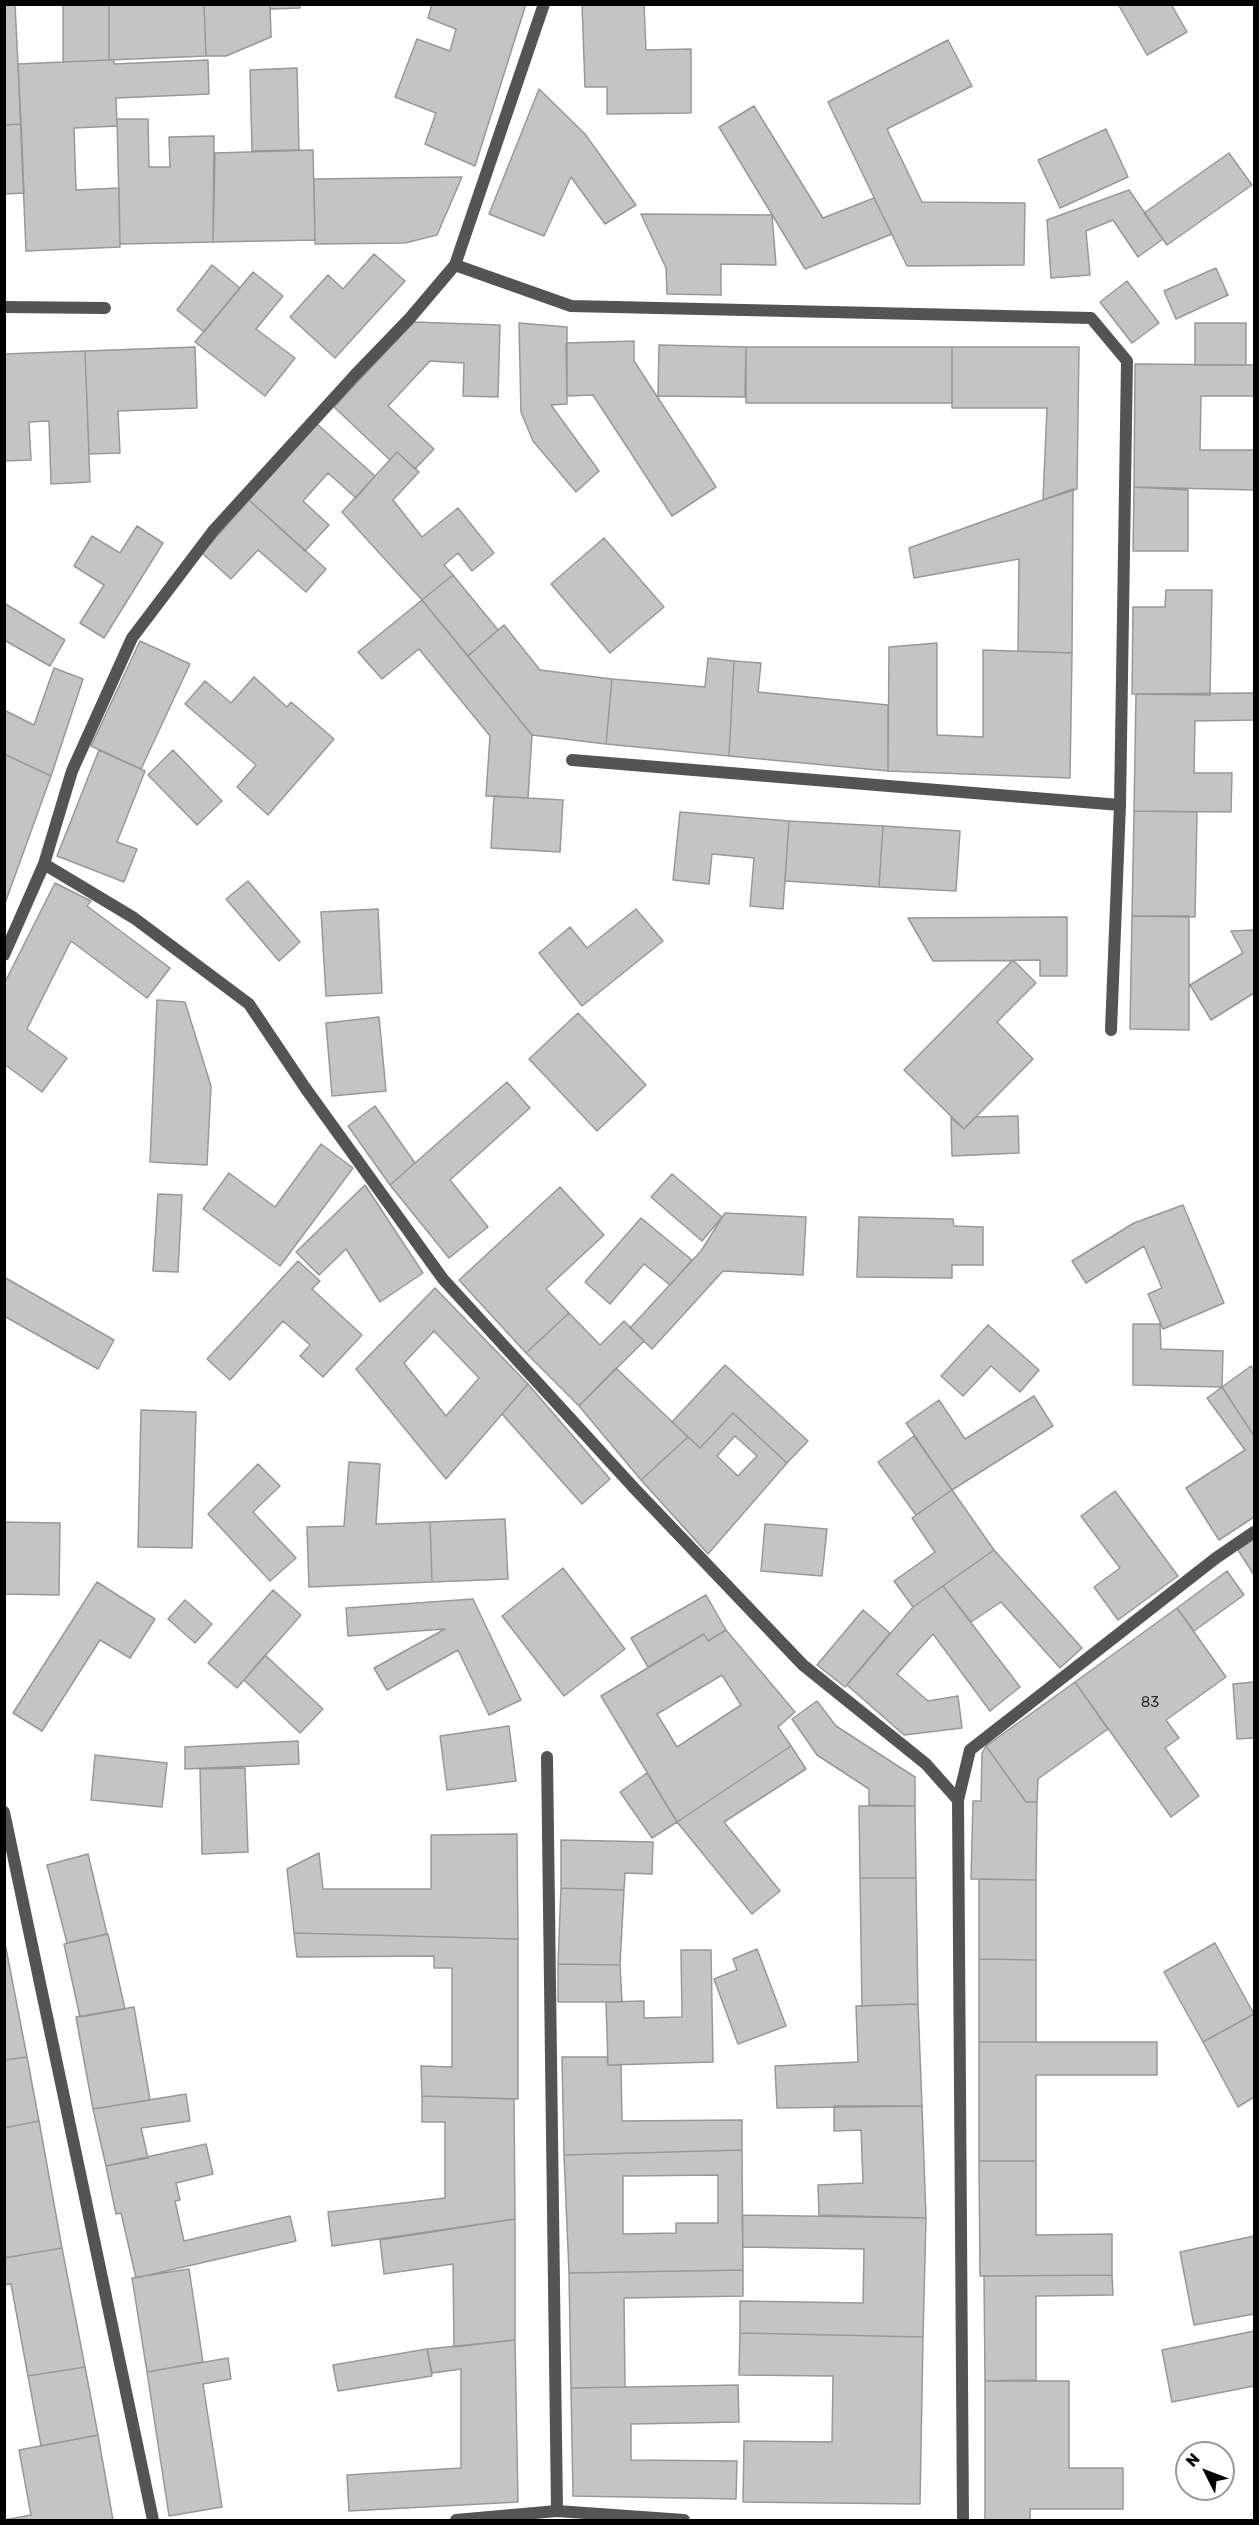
<!DOCTYPE html>
<style>
body{margin:0}
#map{position:relative;width:1259px;height:2525px;overflow:hidden;background:#fff;font-family:Rubik,sans-serif}
canvas{display:block}
.frame{position:absolute;inset:0;border:6px solid #000;pointer-events:none}
.north{position:absolute;left:1175px;top:2441px;width:60px;height:60px;box-sizing:border-box;background:#fff;border:2px solid #999;border-radius:50%;rotate:312deg;font-size:16px;font-weight:700;line-height:24px;text-align:center;color:#000}
.north::after{content:'';display:block;margin:auto;width:21px;height:27px;background:#000;clip-path:polygon(50% 0,100% 100%,50% 72%,0 100%)}
</style>
<div id="map">
<canvas width="1259" height="2525"></canvas>
<div class="frame"></div>
<div class="north">N</div>
</div>
<script>
const context = document.querySelector('canvas').getContext('2d');
context.lineJoin = 'round';
function fill(path, color) { context.fillStyle = color; context.fill(path, 'evenodd'); }
function stroke(path, color, width, dash) { context.strokeStyle = color; context.lineWidth = width; context.lineCap = dash ? 'butt' : 'round'; context.setLineDash(dash || []); context.stroke(path); }
function label(font, color, halo, rows, align = 'center') {
  context.font = font + ' Rubik,sans-serif'; context.lineWidth = 4.5; context.setLineDash([]); context.textBaseline = 'middle'; context.strokeStyle = halo; context.fillStyle = color; for (const [text, x, y, turn = 0] of rows) {
    context.save(); context.translate(x, y); context.rotate((+turn || 0) * Math.PI / 180); context.textAlign = isNaN(turn) ? turn : align; if (halo) context.strokeText(text, 0, 0); context.fillText(text, 0, 0); context.restore();
  }
}
const building = new Path2D(`
 M63,4H109V60L63,62Z
 M109,4H204L206,56L109,60Z
 M204,4H270L271,37L226,56H206Z
 M270,4H300V8L270,9Z
 M432,4H526L475,166L425,144L436,113L395,97L417,39L450,51L456,29L428,18Z
 M582,4H644L646,50L691,49V113L607,114V87H585Z
 M1118,4H1171L1187,32L1147,55Z
 M4,5H15L21,124L4,125Z
 M948,40L972,86L887,129L922,202L1025,203L1024,265L907,266L828,102Z
 M109,60H114V64L208,60L209,94L116,98L117,126L74,128L76,190L119,188L120,247L26,251L18,64Z
 M297,68L299,150L252,151L250,70Z
 M539,89L585,134L636,205L605,224L571,177L544,236L489,214Z
 M754,106L823,218L874,198L892,234L805,269L719,127Z
 M117,119H148L149,167H170L169,137L214,136L213,242L120,244Z
 M21,124L24,193L4,194V125Z
 M1106,129L1128,177L1060,208L1038,160Z
 M313,150L315,240L213,242L215,153Z
 M1229,153L1252,185L1167,245L1144,213Z
 M462,177L437,235L405,243L315,244L314,179Z
 M1129,190L1163,239L1138,257L1113,220L1086,231L1090,275L1051,278L1047,220Z
 M641,214L772,215L776,265L721,264V295L667,294L666,268Z
 M374,254L405,281L335,358L290,317L328,275L343,289Z
 M212,265L240,288L204,332L177,310Z
 M1216,268L1228,295L1176,319L1164,291Z
 M253,272L283,296L256,329L295,358L265,396L195,342Z
 M1127,281L1159,323L1132,343L1100,302Z
 M414,322L500,325L498,397L463,396L464,363L430,361L388,406L434,449L415,469L397,452L390,460L334,407Z
 M519,323L567,327V404L551,405L599,471L576,492L533,441L521,412Z
 M1195,323H1246V365H1195Z
 M634,341V361L716,487L672,516L593,395L567,396L566,343Z
 M659,345L746,347L745,397L658,396Z
 M195,347L197,408L118,411L120,453L89,454L85,351Z
 M746,347H952V403H746Z
 M952,347H1079L1077,489L1043,500L1047,408H952Z
 M85,351L90,482L51,484L49,421L29,422L31,460L4,461V354Z
 M1135,364L1254,365V396H1201L1200,450H1254V490L1134,487Z
 M317,424L375,476L356,498L328,473L303,501L329,525L305,551L249,500Z
 M397,452L419,472L393,500L422,537L458,508L494,553L472,571L458,553L444,565L453,575L422,600L342,512Z
 M1134,487L1188,490V551H1133Z
 M1073,489L1072,653L1018,651L1019,559L914,578L909,548Z
 M249,500L326,569L306,592L258,550L231,579L202,553Z
 M137,526L163,543L104,638L80,623L104,585L74,566L92,536L120,553Z
 M604,538L664,607L610,653L551,584Z
 M453,575L498,630L468,656L422,600Z
 M1166,590H1212L1210,695L1132,694L1133,607H1165Z
 M422,600L532,735L528,798L486,796L490,736L419,649L382,679L358,652Z
 M4,603L65,640L50,666L4,640Z
 M504,625L540,670L612,679L606,744L532,735L468,656Z
 M140,641L190,664L141,769L91,746Z
 M937,643V735L983,737V650L1072,653L1070,778L888,771L889,647Z
 M708,658L734,661L729,756L606,744L612,679L705,687Z
 M734,661L761,663L758,692L888,705V771L729,756Z
 M54,668L83,679L51,776L4,754V710L34,725Z
 M254,677L287,707L291,702L334,739L268,815L237,787L256,765L185,704L205,681L231,703Z
 M1254,693V720L1195,721L1194,773H1232L1231,812L1134,811L1136,694Z
 M99,750L145,771L117,842L137,849L124,882L57,856Z
 M173,750L222,801L197,825L148,775Z
 M4,754L51,776L4,906Z
 M494,796L563,800L560,852L491,848Z
 M1134,811L1197,812L1195,917L1132,916Z
 M680,812L789,821L783,909L750,906L754,858L712,854L709,884L673,880Z
 M789,821L883,826L879,887L785,881Z
 M883,826L960,831L956,891L879,887Z
 M248,881L300,942L279,961L226,899Z
 M55,883L91,901L87,906L170,968L147,998L71,941L27,1029L67,1058L42,1092L4,1064V984Z
 M378,909L382,993L326,996L321,912Z
 M636,909L663,941L582,1006L539,953L570,927L587,948Z
 M1132,916H1189V1030L1130,1029Z
 M1067,917V976H1040V960L933,961L908,918Z
 M1254,930V993L1211,1020L1190,985L1243,953L1231,931Z
 M1013,960L1036,983L997,1022L1033,1059L964,1129L904,1070Z
 M157,1000L185,1002L211,1086L207,1165L150,1162Z
 M578,1013L646,1085L597,1131L529,1059Z
 M379,1017L386,1091L332,1096L326,1023Z
 M507,1082L530,1108L450,1180L488,1227L449,1258L390,1185Z
 M375,1106L415,1163L390,1185L348,1126Z
 M1018,1116L1019,1153L952,1156L951,1118L964,1129L975,1117Z
 M321,1144L353,1168L280,1266L203,1209L229,1173L275,1207Z
 M672,1174L722,1217L702,1241L651,1197Z
 M365,1185L423,1273L380,1302L346,1249L319,1275L296,1252Z
 M560,1187L604,1235L546,1289L569,1313L526,1353L459,1280Z
 M158,1194L182,1195L178,1272L153,1271Z
 M1183,1205L1224,1303L1163,1329L1148,1294L1162,1288L1144,1246L1086,1283L1072,1261L1134,1223Z
 M725,1213L806,1217L803,1275L723,1271L652,1349L630,1328L701,1251Z
 M859,1217L953,1219L954,1226L983,1227V1265H952V1278L857,1277Z
 M641,1218L692,1260L670,1285L644,1264L610,1304L585,1282Z
 M298,1261L320,1281L312,1289L362,1335L323,1377L300,1356L310,1345L283,1321L230,1380L207,1359Z
 M4,1277L114,1340L98,1369L4,1316Z
 M435,1288L528,1384L446,1479L356,1369ZM434,1331L479,1378L446,1416L404,1363Z
 M569,1313L600,1345L624,1321L644,1341L579,1406L526,1353Z
 M1133,1324H1160L1161,1349L1223,1351L1222,1387L1133,1385Z
 M988,1325L1039,1370L1020,1392L991,1366L963,1396L941,1376Z
 M725,1365L808,1441L787,1463L733,1413L700,1448L672,1422Z
 M1251,1366L1254,1370V1436L1222,1387Z
 M616,1368L688,1437L641,1480L579,1406Z
 M528,1384L610,1479L582,1504L502,1414Z
 M1222,1387L1254,1436V1517L1219,1540L1186,1488L1245,1450L1207,1398Z
 M1034,1396L1053,1426L952,1490L906,1423L939,1400L965,1439Z
 M141,1410L196,1412L192,1548L138,1547Z
 M733,1413L787,1463L708,1554L641,1480L688,1437L700,1448ZM735,1436L757,1456L738,1476L717,1456Z
 M914,1436L952,1490L916,1515L878,1462Z
 M349,1462L380,1464L376,1524L430,1522L432,1582L309,1587L307,1527L344,1526Z
 M258,1464L280,1486L253,1512L296,1558L270,1581L208,1514Z
 M952,1490L994,1550L913,1607L894,1581L935,1552L912,1518Z
 M1115,1491L1178,1576L1118,1620L1094,1587L1120,1568L1081,1516Z
 M505,1519L508,1579L432,1582L430,1522Z
 M4,1522L60,1523L59,1595L4,1594Z
 M765,1524L827,1529L822,1576L761,1571Z
 M1254,1539V1575L1238,1550Z
 M994,1550L1082,1648L1060,1668L1001,1602L971,1622L943,1586Z
 M563,1568L625,1649L564,1696L502,1616Z
 M1227,1571L1244,1595L1194,1631L1177,1608Z
 M97,1582L155,1619L130,1658L100,1640L42,1731L13,1713Z
 M943,1586L1020,1687L990,1711L933,1634L897,1674L928,1701L958,1696L962,1728L904,1735L847,1685L913,1607Z
 M273,1590L301,1615L237,1688L208,1663Z
 M706,1595L726,1630L708,1641L704,1634L648,1667L631,1638Z
 M473,1599L521,1700L489,1715L458,1650L387,1690L374,1668L445,1629L348,1636L346,1608Z
 M185,1600L212,1624L195,1643L168,1619Z
 M1177,1608L1226,1677L1166,1720L1179,1738L1165,1748L1199,1796L1171,1817L1075,1682Z
 M863,1610L890,1633L845,1687L817,1665Z
 M726,1630L795,1712L778,1727L791,1746L677,1822L601,1696L704,1634L708,1641ZM722,1675L741,1705L677,1747L657,1714Z
 M265,1655L323,1709L300,1733L244,1680Z
 M1075,1682L1108,1729L1038,1779L1037,1802H1026L986,1746Z
 M1254,1682V1738L1237,1739L1233,1684Z
 M817,1701L836,1726L915,1777V1806L869,1805V1789L817,1755L792,1719Z
 M509,1726L516,1781L447,1790L440,1736Z
 M298,1741L299,1764L185,1769V1747Z
 M791,1746L806,1769L724,1822L780,1891L752,1914L677,1822Z
 M986,1746L1026,1802H1037L1036,1880L971,1879L973,1801H981L982,1753Z
 M95,1755L167,1763L162,1807L91,1800Z
 M245,1768L248,1852L202,1854L200,1769Z
 M647,1773L677,1822L652,1838L620,1792Z
 M859,1806H915L916,1878H860Z
 M517,1834L518,1939L294,1933L287,1869L319,1853L323,1889H431V1835Z
 M561,1840L653,1842L652,1874L625,1873L624,1890L561,1888Z
 M88,1854L107,1934L67,1943L47,1865Z
 M860,1878H916L918,2004L862,2006Z
 M979,1879L1036,1880V1960L979,1959Z
 M561,1888L624,1890L620,1965L558,1964Z
 M294,1933L518,1939V2099L422,2096L421,2066L452,2067V1968H434V1956L297,1957Z
 M108,1934L125,2009L80,2017L64,1944Z
 M4,1938L27,2057L4,2060Z
 M1215,1943L1254,2014L1203,2042L1164,1972Z
 M757,1949L786,2026L738,2044L714,1979L737,1970L733,1959Z
 M681,1950H711L713,2062L608,2065L606,2002L644,2001V2018L682,2017Z
 M979,1959L1036,1960V2042H979Z
 M558,1964L620,1965L622,2002H558Z
 M918,2004L922,2106L777,2108L775,2066L858,2062L856,2006Z
 M134,2007L150,2100L93,2109L76,2017Z
 M1254,2014V2097L1238,2107L1203,2042Z
 M979,2042H1157V2075H1036V2161H979Z
 M27,2057L39,2121L4,2128V2060Z
 M562,2057H607L608,2065H621L622,2121L742,2120V2150L564,2155Z
 M186,2094L190,2121L141,2128L148,2158L106,2166L93,2109Z
 M422,2096L514,2099L515,2219L332,2246L328,2212L445,2198V2122H422Z
 M834,2106H922L926,2218L819,2215L818,2185L863,2183L861,2130L834,2131Z
 M39,2121L62,2248L4,2258V2128Z
 M206,2144L213,2174L176,2183L180,2200L175,2201L184,2241L290,2216L296,2241L136,2278L121,2213L116,2214L106,2166Z
 M742,2150L743,2270L569,2273L564,2155ZM718,2175V2223H676V2233L623,2234V2176Z
 M979,2161H1036V2235L1112,2234V2275L980,2276Z
 M742,2215L926,2218L923,2337L740,2333V2301L863,2303L864,2249L743,2247Z
 M515,2219V2340L454,2347L453,2264L384,2274L380,2240Z
 M1254,2236V2314L1194,2325L1180,2252Z
 M62,2248L85,2367L28,2376L11,2284L4,2285V2258Z
 M189,2269L203,2362L147,2372L132,2278Z
 M743,2270V2296L624,2298L625,2387L571,2388L569,2273Z
 M1112,2275L1113,2295L1036,2296V2380L985,2381L984,2276Z
 M1254,2331V2386L1172,2402L1162,2350Z
 M740,2333L923,2337L920,2504L743,2502L744,2441L832,2442L833,2376L739,2375Z
 M515,2340L518,2502L349,2511L347,2475L461,2468V2369L432,2373L427,2349Z
 M427,2349L432,2376L338,2391L333,2365Z
 M228,2358L231,2379L203,2384L222,2507L169,2516L147,2372Z
 M85,2367L98,2435L41,2446L28,2376Z
 M985,2381H1069V2468H1123V2509H1030V2520H985Z
 M738,2385L739,2422L631,2424V2460L737,2461L736,2499L573,2496L571,2388Z
 M98,2435L113,2520H4L31,2515L19,2450Z`);
fill(building, '#c4c4c4');
stroke(building, '#989898', 1.5);
stroke(new Path2D(`
 M572,760L1120,805`), '#545454', 12);
stroke(new Path2D(`
 M455,265L571,306L1091,318L1127,361L1120,805L1111,1030
 M4,307L105,308
 M44,864L134,918L249,1004L306,1089L443,1279L634,1488L803,1665L926,1764L958,1800
 M4,955L44,864L72,771L132,638L213,531L355,375L410,318L455,265L544,4
 M547,1757L557,2511
 M4,1812L153,2520
 M456,2520L557,2511L684,2520
 M963,2520L958,1800L970,1750L1216,1558L1254,1532`), '#545454', 12);
label('15px', '#313131', null, [
 ["83",1150,1703]
]);
</script>
